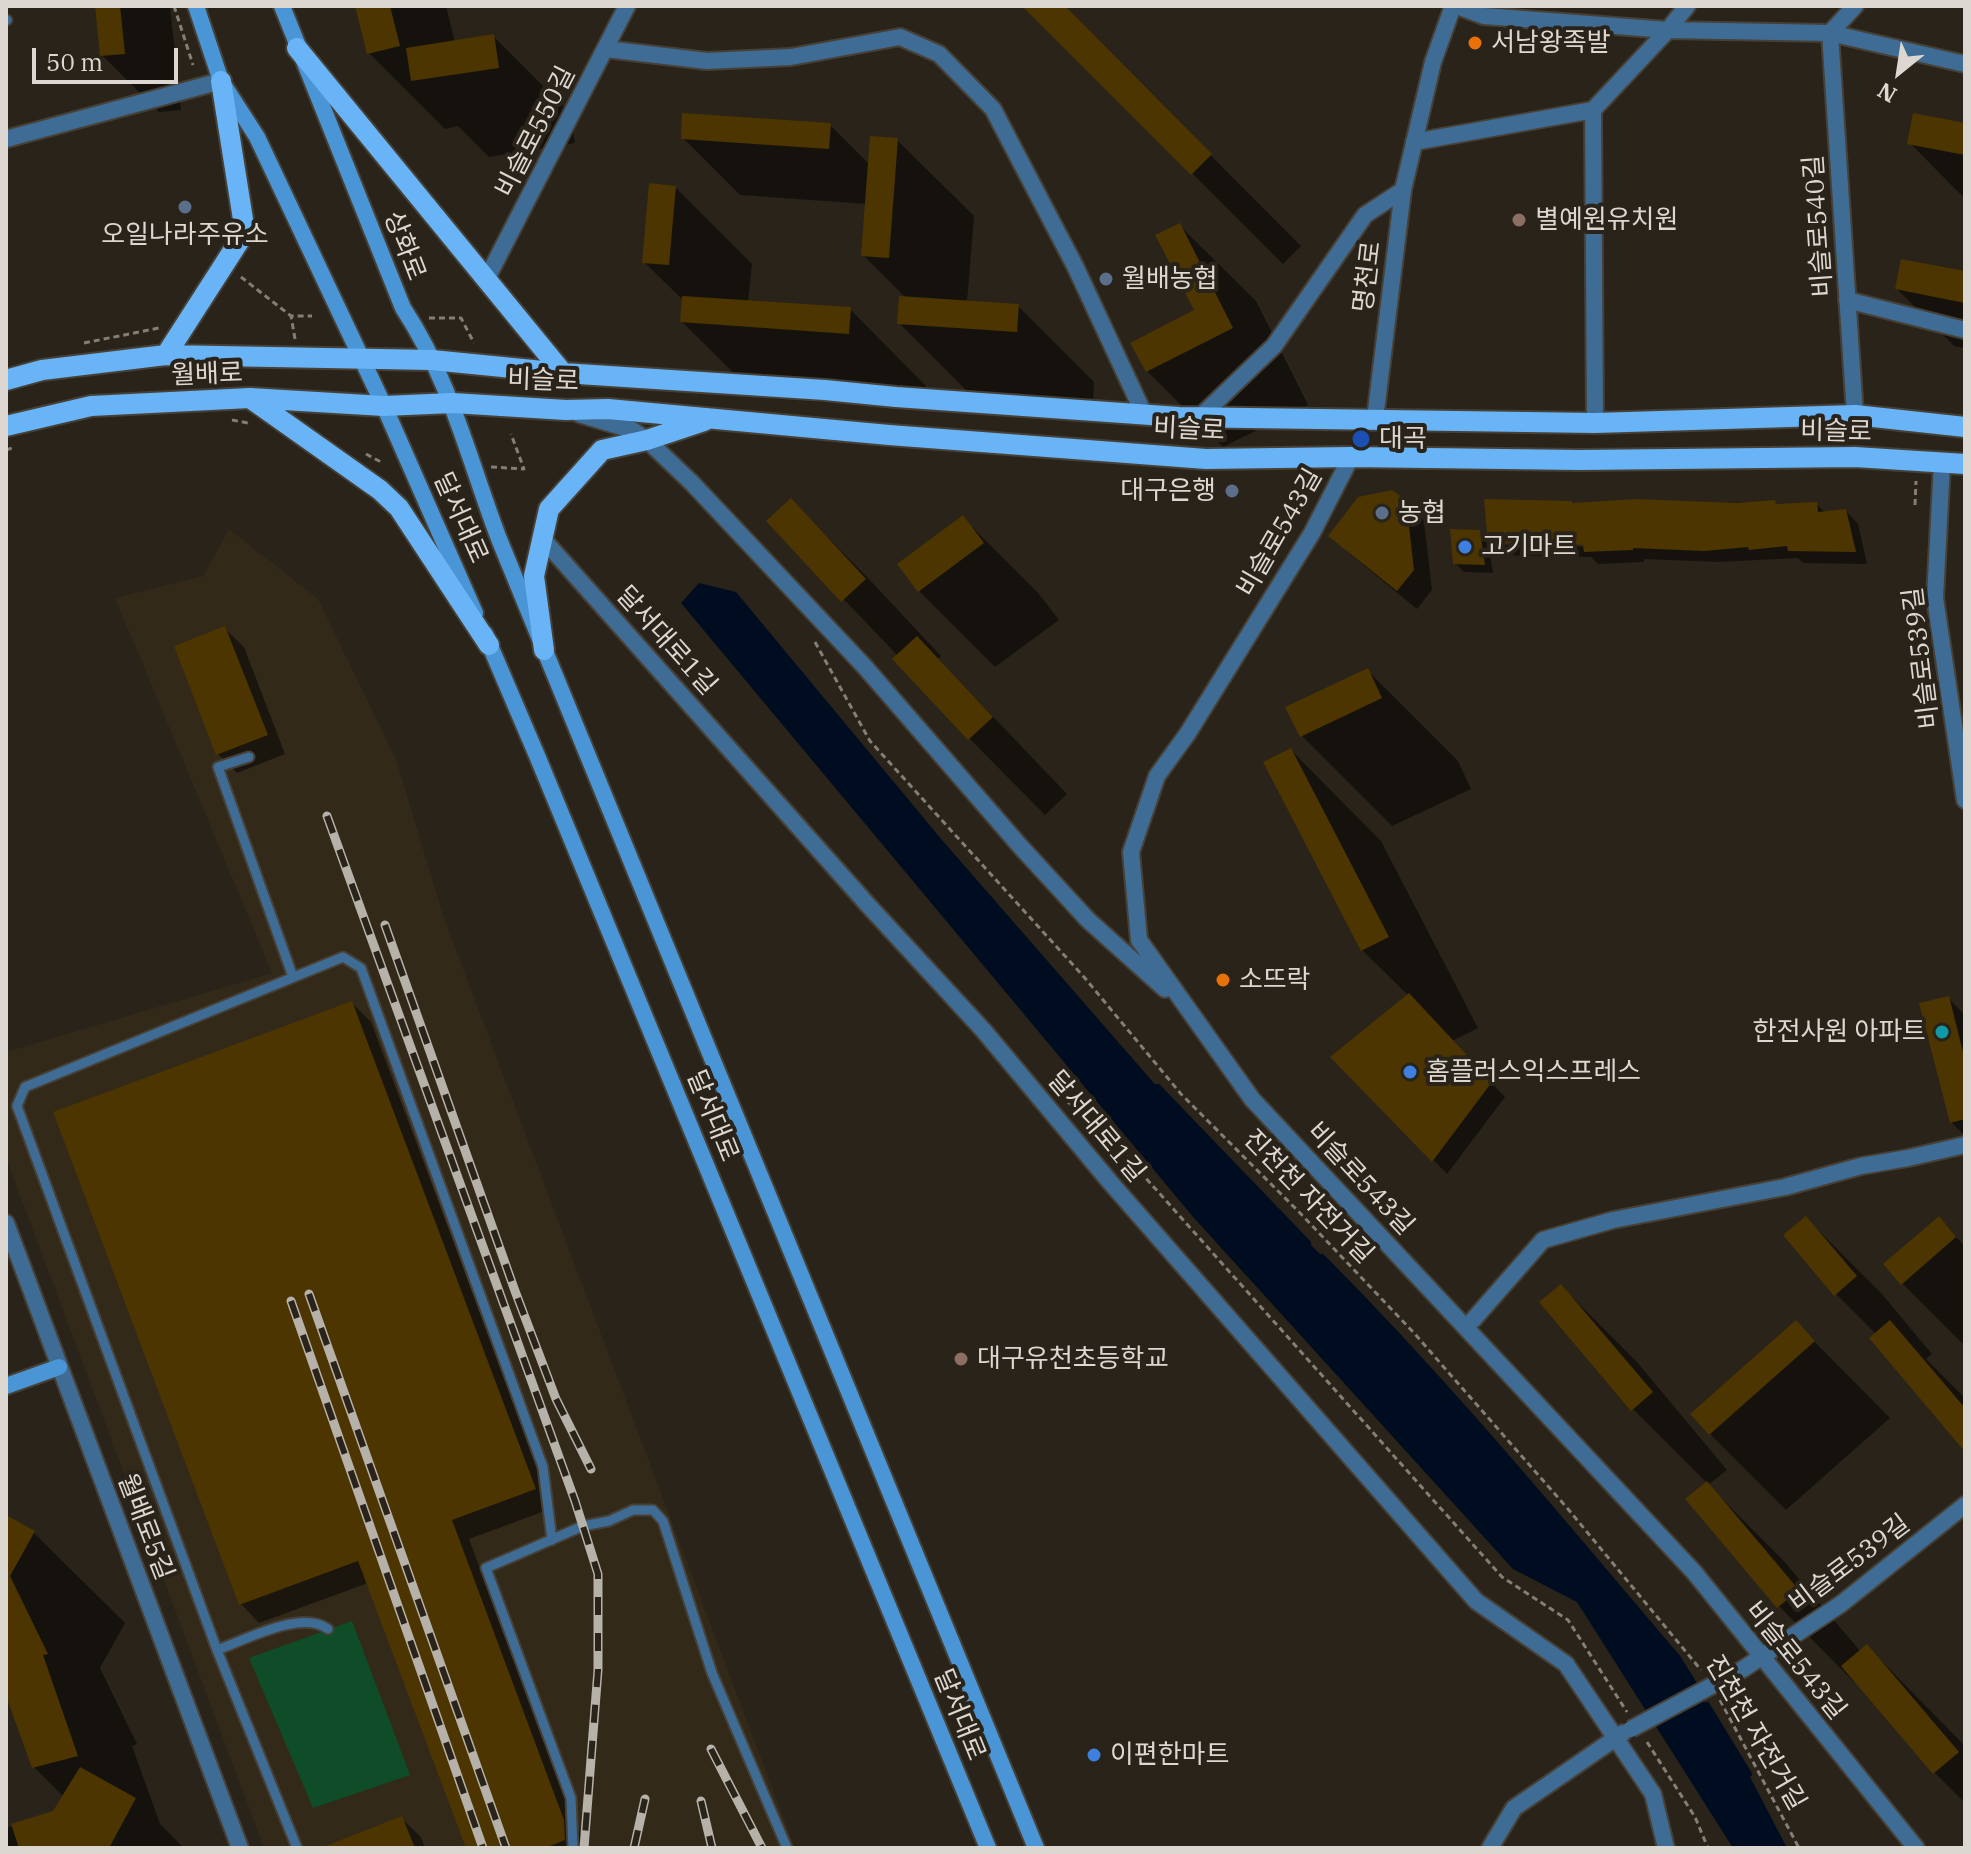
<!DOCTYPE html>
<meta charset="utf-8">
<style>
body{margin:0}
#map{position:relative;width:1971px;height:1854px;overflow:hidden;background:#292319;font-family:"IBM Plex Serif",serif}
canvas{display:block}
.frame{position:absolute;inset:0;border:8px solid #dcd8d1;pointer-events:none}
.north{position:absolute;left:1859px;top:32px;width:80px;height:80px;-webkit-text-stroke:6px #292319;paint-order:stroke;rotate:210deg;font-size:22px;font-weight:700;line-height:32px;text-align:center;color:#dcd8d1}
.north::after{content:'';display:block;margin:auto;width:28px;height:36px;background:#dcd8d1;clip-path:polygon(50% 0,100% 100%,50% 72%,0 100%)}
.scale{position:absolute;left:32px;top:48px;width:146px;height:36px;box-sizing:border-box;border:4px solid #dcd8d1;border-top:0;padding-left:10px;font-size:24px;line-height:28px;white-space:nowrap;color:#dcd8d1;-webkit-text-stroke:6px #292319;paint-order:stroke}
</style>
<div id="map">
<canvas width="1971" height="1854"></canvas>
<div class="frame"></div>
<div class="north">N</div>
<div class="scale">50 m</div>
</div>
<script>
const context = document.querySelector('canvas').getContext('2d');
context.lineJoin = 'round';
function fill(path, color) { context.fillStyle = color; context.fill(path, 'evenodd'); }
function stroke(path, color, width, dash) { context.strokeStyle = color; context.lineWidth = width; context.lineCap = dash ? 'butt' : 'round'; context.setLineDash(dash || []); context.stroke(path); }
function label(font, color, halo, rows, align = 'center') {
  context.font = font + ' "IBM Plex Serif","Noto Sans KR",serif'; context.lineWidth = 8; context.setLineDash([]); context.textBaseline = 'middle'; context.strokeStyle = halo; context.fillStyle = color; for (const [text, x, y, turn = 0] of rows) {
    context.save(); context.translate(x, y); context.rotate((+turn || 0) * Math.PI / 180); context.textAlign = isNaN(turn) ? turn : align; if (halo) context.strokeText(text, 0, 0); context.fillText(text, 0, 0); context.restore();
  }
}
fill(new Path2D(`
 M229,529L318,599L396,759L444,918L795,1848H264L6,1158V1052L272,973L115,598L203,576Z`), '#322919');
fill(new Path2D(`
 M352,1621L410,1775L313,1808L249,1658Z`), '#0e4d27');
fill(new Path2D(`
 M699,583L736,592L942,840L1153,1082L1200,1134L1364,1298L1517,1470L1678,1658L1749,1775L1787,1848H1733L1577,1602L1513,1569L1194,1218L681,603Z`), '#000d20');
fill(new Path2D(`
 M97,6H170L181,110L159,112L102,55Z
 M357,6H446L455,42L493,36L570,113L575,143L489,157L458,126L445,129L369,53Z
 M1025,6H1062L1301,246L1283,264Z
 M830,125L870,165L897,140L974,216L967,302L1018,306L1094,382L1093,407L975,399L899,323L906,298L863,255L867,204L740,195L683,138Z
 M1965,125V199L1910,143Z
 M676,188L752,264L748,303L850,309L926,386L925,409L759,398L682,322L684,301L644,262Z
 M1179,225L1256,301L1308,405L1223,447L1147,371L1197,311Z
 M1965,273V348L1954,346L1897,289Z
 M791,501L867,577L941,656L938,659L1067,794L1045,815L969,738L898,656L769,521Z
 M1405,501L1424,521L1432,590L1417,609L1350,554L1331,536Z
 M1775,502L1778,506L1816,504L1826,513L1846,511L1858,524L1867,564L1803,563L1798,558L1718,562L1644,559V562L1598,564L1591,557L1502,555L1490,542L1573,505ZM1499,541L1593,543V547L1499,545Z
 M963,518L1039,594L1059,620L995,667L919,591Z
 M1479,532L1488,542L1493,573L1464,572L1455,563Z
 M225,629L244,647L285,754L237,773L218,754Z
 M1367,670L1458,761L1471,789L1392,826L1302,736Z
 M1291,750L1381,841L1478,1028L1452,1041L1505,1097L1447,1174L1333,1057L1409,996L1362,950Z
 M1948,998L1965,1015V1136L1951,1122Z
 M352,1003L371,1022L553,1508L469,1539L583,1841V1848H468L368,1583L259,1623L241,1604Z
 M1806,1218L1882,1294L1932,1354L1926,1359L1965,1398V1448L1876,1334L1836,1294Z
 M1938,1219L1965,1246V1346L1902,1283Z
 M1561,1286L1637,1362L1727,1470L1708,1485L1783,1560L1861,1652L1867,1646L1965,1746V1803L1935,1773L1856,1681L1855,1683L1779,1606L1707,1483L1633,1409Z
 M1796,1323L1890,1418L1786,1510L1710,1434Z
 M6,1517L34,1533L125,1623L100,1668L137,1744L132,1746L160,1824L184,1848H6V1828L54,1813L64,1797L34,1767L6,1694Z
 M402,1819L421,1837L425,1848H336Z`), '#0007');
stroke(new Path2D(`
 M1158,1087L1308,1243
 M1322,1257C1448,1383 1562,1522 1678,1658L1699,1692
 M1707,1705L1749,1774`), '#000d20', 6);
fill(new Path2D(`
 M95,6H120L125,54L100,56Z
 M355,6H390L400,46L367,54Z
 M1022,6H1065L1212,154L1191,175Z
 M494,34L499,68L411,81L406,48Z
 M682,113L831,123L829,149L681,139Z
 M1913,113L1965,123V155L1907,144Z
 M870,136L898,138L889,258L861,256Z
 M649,183L676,186L669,265L642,263Z
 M1180,223L1233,328L1146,372L1130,343L1194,310L1155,235Z
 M1901,259L1965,271V303L1895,289Z
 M682,296L851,307L849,334L680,322Z
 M899,296L1019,304L1017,332L897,324Z
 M1392,490L1406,500L1414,570L1397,591L1328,536L1358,497Z
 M791,498L866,579L841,602L766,521Z
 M1484,499L1572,501V503L1636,499L1736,503L1775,500L1776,504L1817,502L1818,512L1846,509L1856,552L1788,551L1787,546L1749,550L1748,547L1704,551L1633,548V550L1584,552L1583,545L1488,543Z
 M963,515L984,543L918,592L897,564Z
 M1450,529L1480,530L1485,565L1453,564Z
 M225,626L268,735L216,755L174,646Z
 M917,636L993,717L968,740L892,659Z
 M1368,668L1382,698L1300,737L1285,707Z
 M1291,748L1389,937L1361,951L1263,762Z
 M1409,993L1492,1082L1432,1162L1330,1057Z
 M1949,996L1965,1060V1119L1950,1123L1919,1003Z
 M352,1001L536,1489L452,1520L564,1820L565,1840L545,1848H466L358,1561L239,1605L53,1112Z
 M1806,1216L1857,1276L1834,1296L1783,1235Z
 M1939,1216L1956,1237L1901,1285L1883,1264Z
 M1561,1284L1653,1392L1631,1411L1539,1302Z
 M1796,1320L1815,1341L1709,1435L1690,1414Z
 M1890,1320L1965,1408V1452L1869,1338Z
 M1707,1481L1799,1590L1777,1608L1685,1499Z
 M6,1515L35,1531L10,1576L48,1654L43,1655L78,1756L32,1768L6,1696Z
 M1867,1644L1959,1752L1933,1774L1841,1666Z
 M80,1767L136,1798L109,1848H19L11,1824L53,1811Z
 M402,1816L415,1848H324L323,1847Z`), '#4c3500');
const service = new Path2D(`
 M6,20H7
 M249,757L218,767L293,977
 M217,1650C245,1640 302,1609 328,1629
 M297,1848L217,1650L17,1106L25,1087L343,957L361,968L543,1467L552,1540
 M573,1848L571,1798L486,1568L583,1526L609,1521L633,1510H653L663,1521L712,1673L787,1848`);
const minor = new Path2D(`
 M1457,6L1484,16L1668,30L1830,33L1965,64
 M1855,6L1830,33L1855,415
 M606,49L707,61L791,57L900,37L939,54L993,109L1075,266L1144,414
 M6,139L221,81
 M1414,142L1593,110
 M486,280L627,6
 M1847,300L1965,330
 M579,414L632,430L647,440L692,483L865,667L1020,846L1088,920L1165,989
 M1200,417L1274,346L1365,215L1403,190
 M1595,423L1593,110L1668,30L1687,6
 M1351,457L1312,533L1188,733L1157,776L1131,852L1139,940L1252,1099L1694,1572L1916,1848
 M1942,463L1935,598L1965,800
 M542,538L868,905L984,1031L1110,1182L1476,1601L1566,1664L1653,1794L1666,1848
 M1473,1320L1543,1240L1613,1220L1785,1187L1861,1166L1908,1158L1965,1145
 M1743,1669L1841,1604L1965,1505
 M1490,1848L1514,1808L1623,1733`);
const tertiary = new Path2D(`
 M1375,419L1403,190L1433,62L1453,6
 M6,1223L240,1848`);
const secondary = new Path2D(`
 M196,6L221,81L257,137L384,406L475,613
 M282,6L403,308C450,379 469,460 499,539L1036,1848
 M485,634L538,758L988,1848
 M6,1386L59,1367`);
const primary = new Path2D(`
 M297,48L563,373
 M166,355L245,232L221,81
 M6,380L42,370L166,355L432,360L563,373L825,390L896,397L1179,417L1595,423L1855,415L1965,427
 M250,398L380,490L399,508L489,645
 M6,426L91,406L250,398L384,406L453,403L566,410L608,409L889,435L1206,459L1351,457L1580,460L1855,457L1965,464
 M544,650L534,576L549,509L602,450L647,440L704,421`);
stroke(service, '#464036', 13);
stroke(minor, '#464036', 20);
stroke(tertiary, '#464036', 20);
stroke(secondary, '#464036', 20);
stroke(primary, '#464036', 24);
stroke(new Path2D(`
 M174,6L193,65
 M241,277L291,316
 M429,318H461L474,343
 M295,339L291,316H312
 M84,343L159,328
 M232,420L248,423
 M6,450L12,448
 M366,454L381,462
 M491,467L524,469L511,434
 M1915,505L1916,481
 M815,642L870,741L1084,977L1181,1094L1300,1213L1414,1333L1568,1509L1701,1670
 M1068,1102L1102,1129L1502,1577L1568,1620L1627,1712
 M1720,1700L1799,1848
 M1647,1742L1695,1817L1708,1848`), '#847f76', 3, [6, 4]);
stroke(service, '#3f6c94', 9);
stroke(minor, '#3f6c94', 16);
stroke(tertiary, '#3f6c94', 16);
stroke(secondary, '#4995d5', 16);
stroke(primary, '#68b4f6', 20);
const rail = new Path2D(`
 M327,816L575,1501L598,1574V1670L584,1848
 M385,925L515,1291L556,1399L591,1469
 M309,1294L506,1848
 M291,1301L483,1848
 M711,1749L762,1848
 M701,1801L712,1848
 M634,1848L645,1799`);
stroke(rail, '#b6b2aa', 9);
stroke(rail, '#292319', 6, [18]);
const minorBridge = new Path2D(`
 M1631,1729L1743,1669`);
stroke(minorBridge, '#464036', 20, []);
stroke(minorBridge, '#3f6c94', 16);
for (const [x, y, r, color] of [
 [1475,43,8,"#e8710a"],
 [185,207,8,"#5c6f8a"],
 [1519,220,8,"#8d6e63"],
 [1106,279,8,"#5c6f8a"],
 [1361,439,10,"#1a4fb4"],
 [1232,491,8,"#5c6f8a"],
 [1382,513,8,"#5c6f8a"],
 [1465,547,8,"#3f7fe0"],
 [1223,980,8,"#e8710a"],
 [1942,1032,8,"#0f9aa8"],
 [1410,1072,8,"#3f7fe0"],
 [961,1359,8,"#8d6e63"],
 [1094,1755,8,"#3f7fe0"]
]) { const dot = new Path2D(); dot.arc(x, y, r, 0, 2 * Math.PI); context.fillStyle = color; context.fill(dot); stroke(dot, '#292319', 3); }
label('26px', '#dcd8d1', '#292319', [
 ["서남왕족발",1491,43],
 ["별예원유치원",1535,220],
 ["오일나라주유소",185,235,"center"],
 ["월배농협",1122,279],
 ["대곡",1379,439],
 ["대구은행",1216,491,"right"],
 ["농협",1398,513],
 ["고기마트",1481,547],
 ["소뜨락",1239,980],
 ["한전사원 아파트",1926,1032,"right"],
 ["홈플러스익스프레스",1426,1072],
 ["대구유천초등학교",977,1359],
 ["이편한마트",1110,1755]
], 'left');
label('26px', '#dcd8d1', '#292319', [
 ["비슬로550길",536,132,-63],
 ["비슬로540길",1819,226,-94],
 ["상화로",404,246,69],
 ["명천로",1368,277,-83],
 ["월배로",207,375,-2],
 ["비슬로",543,381,2],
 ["비슬로",1189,430,3],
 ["비슬로",1836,432,1],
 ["달서대로",460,518,66],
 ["비슬로543길",1280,533,-60],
 ["달서대로1길",666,641,48],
 ["비슬로539길",1922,658,-97],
 ["달서대로",712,1116,68],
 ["달서대로1길",1096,1127,50],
 ["비슬로543길",1360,1179,47],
 ["진천천 자전거길",1308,1197,46],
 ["월배로5길",145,1527,69],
 ["비슬로539길",1850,1564,-37],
 ["비슬로543길",1795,1661,51],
 ["달서대로",959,1715,68],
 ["진천천 자전거길",1755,1733,60]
]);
</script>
